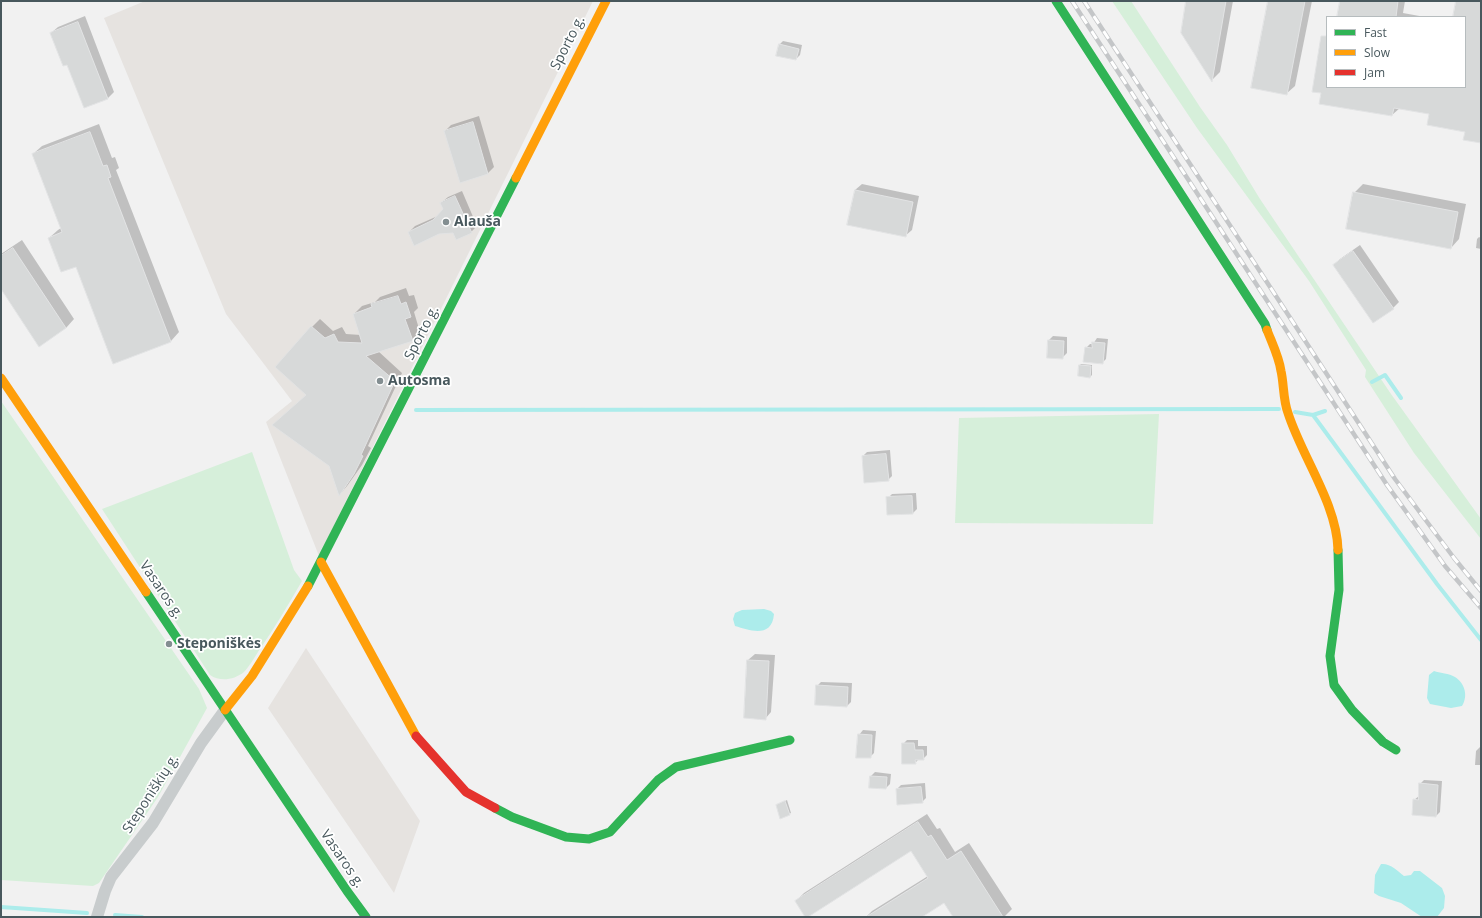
<!DOCTYPE html>
<meta charset="utf-8">
<style>
body{margin:0}
#map{position:relative;width:1482px;height:918px;overflow:hidden;background:#f1f1f1;font-family:"Open Sans",sans-serif}
canvas{display:block}
.frame{position:absolute;inset:0;border:2px solid #48585d;pointer-events:none}
.legend{position:absolute;left:1326px;top:16px;width:140px;height:72px;box-sizing:border-box;background:#fff;border:1px solid #b6bcbe;margin:0;padding:5px 7px;list-style:none;font-size:12px;color:#48585d}
.legend li{display:flex;align-items:center;gap:8px;height:20px}
.legend b{width:20px;border:1px solid #b6bcbe}
</style>
<div id="map">
<canvas width="1482" height="918"></canvas>
<div class="frame"></div>
<ul class="legend">
<li><b style="height:5px;background:#30b455"></b>Fast</li>
<li><b style="height:5px;background:#ff9f0a"></b>Slow</li>
<li><b style="height:5px;background:#e5322d"></b>Jam</li>
</ul>
</div>
<script>
const context = document.querySelector('canvas').getContext('2d');
context.lineJoin = 'round';
function fill(path, color) { context.fillStyle = color; context.fill(path, 'evenodd'); }
function stroke(path, color, width, dash) { context.strokeStyle = color; context.lineWidth = width; context.lineCap = dash ? 'butt' : 'round'; context.setLineDash(dash || []); context.stroke(path); }
function label(font, color, halo, rows, align = 'center') {
  context.font = font + ' "Open Sans",sans-serif'; context.lineWidth = 3.5; context.setLineDash([]); context.textBaseline = 'middle'; context.strokeStyle = halo; context.fillStyle = color; for (const [text, x, y, turn = 0] of rows) {
    context.save(); context.translate(x, y); context.rotate((+turn || 0) * Math.PI / 180); context.textAlign = isNaN(turn) ? turn : align; if (halo) context.strokeText(text, 0, 0); context.fillText(text, 0, 0); context.restore();
  }
}
fill(new Path2D(`
 M145,1H593L319,556L266,422L292,401L226,314L104,18Z
 M306,648L420,821L394,893L268,708Z`), '#e6e3e0');
fill(new Path2D(`
 M1112,1H1131L1200,107L1227,145L1260,199L1391,394L1481,519V539L1414,453L1365,377L1366,370L1309,281L1197,128Z
 M1,401L199,689L207,708L158,797L99,883L93,886L1,880Z
 M1159,414L1153,524L955,523L959,418Z
 M252,452L294,570L302,581C288,605 274,629 258,652C254,658 249,667 244,672C234,680 220,682 210,675L102,509Z`), '#d6efda');
fill(new Path2D(`
 M764,609L771,611L774,614C772,638 751,631 735,626L733,619L735,613L742,610Z
 M1434,671C1440,673 1447,673 1453,676C1464,681 1469,695 1462,706L1451,708L1430,704L1427,698L1429,675Z
 M1381,864C1390,863 1398,871 1404,876L1411,875L1414,871H1420L1442,888L1445,896L1444,908L1437,917H1422L1401,903L1379,896L1374,893L1375,875Z`), '#aceceb');
fill(new Path2D(`
 M1187,1H1233L1220,72L1212,80Z
 M1269,1H1312L1295,86L1286,94Z
 M1341,1H1405L1403,13L1425,17H1338Z
 M1457,1H1481V142L1466,131L1430,113L1400,108L1392,115L1322,92L1327,36V87H1465V17H1454Z
 M85,16L114,92L108,98L84,107L67,64L51,33L58,27Z
 M783,41L802,45L800,55L796,59L779,45Z
 M479,116L494,167L488,173L460,181L445,131L451,125Z
 M99,124L112,158L115,157L119,168L116,170L179,332L171,341L114,363L77,265L49,238L58,230L61,228L33,154L42,146Z
 M862,184L919,196L912,230L905,236L855,190Z
 M1363,184L1466,204L1459,239L1451,248L1354,193Z
 M462,191L477,226L471,232H409L415,226L440,215L444,210L441,203L448,197Z
 M1479,237L1481,238V249L1476,248L1477,239Z
 M22,240L74,319L66,328L1,288V254Z
 M1360,245L1399,302L1393,308L1334,265L1340,259Z
 M406,288L409,296L414,295L418,308L414,312L420,332L412,340L378,351L402,373L368,446L371,448L362,465L347,486L340,494L307,394L312,327L320,319L333,331L342,327L346,334L361,335L354,314L362,306L375,302L380,297Z
 M1053,336L1067,337V353L1063,357L1049,340Z
 M1097,338L1108,339L1106,359L1102,363L1086,348L1090,344H1093Z
 M1081,364L1092,365V375L1090,377L1079,366Z
 M890,450L892,476L888,480L863,456L867,452Z
 M916,493L917,509L913,513L888,498L892,494Z
 M755,654L775,655L771,712L765,719L748,660Z
 M821,682L852,683L851,702L847,706L817,686Z
 M863,730L876,731L874,753L870,757L859,735Z
 M907,740H918V746H927V755L923,759H919L915,763L903,744Z
 M1480,747L1481,765H1475L1476,751Z
 M875,772L891,774L890,784L886,788L871,776Z
 M1424,780L1442,781L1440,812L1436,816L1414,800L1419,796L1420,784Z
 M925,783L926,798L922,802L897,789L901,785Z
 M787,800L791,813L789,814L777,805Z
 M927,814L937,829L940,828L955,852L969,843L1012,909L1004,917H954L944,902L920,917H866L872,911L928,876L911,850L806,917L796,901L804,893Z`), '#0003');
stroke(new Path2D(`
 M1372,382L1385,375L1401,398
 M416,410L1279,409
 M1295,412L1313,415L1325,411
 M1313,415L1437,584L1481,640
 M1,907L87,913
 M115,915L142,917`), '#aceceb', 4);
const building = new Path2D(`
 M1186,1H1226L1212,82L1181,33Z
 M1268,1H1305L1287,95L1251,88Z
 M1340,1H1398L1396,17H1337Z
 M1456,1H1481V143L1463,140L1465,132L1427,125L1429,114L1394,108L1392,116L1319,104L1321,93L1312,92L1321,36H1327V87H1465V17H1453Z
 M78,22L108,99L84,108L67,65L63,66L50,33Z
 M779,44L799,49L796,60L776,56Z
 M473,122L488,174L460,183L444,131Z
 M90,132L103,166L107,165L111,177L108,178L171,342L113,364L76,267L61,272L48,238L62,232L32,154Z
 M855,190L913,202L906,237L847,225Z
 M1353,192L1458,212L1451,249L1346,229Z
 M455,196L472,233L456,240L453,233L439,234L414,246L408,232L433,220L443,209L440,203Z
 M13,248L66,328L39,347L1,289V256Z
 M1353,251L1394,309L1373,323L1333,265Z
 M398,296L401,304L406,302L411,317L405,319L413,341L366,356L395,381L361,455L363,456L354,474L339,496L329,466L272,425L306,395L275,367L311,326L325,338L334,334L338,342L362,343L353,314L372,307L371,304Z
 M1048,340L1064,341L1063,359L1047,358Z
 M1092,342L1105,343L1103,364L1083,362L1085,347L1092,348Z
 M1079,365L1091,366L1090,378L1078,376Z
 M886,454L889,481L864,483L862,456Z
 M912,496L913,514L887,515L886,497Z
 M747,660L769,661L766,720L744,718Z
 M816,685L848,687L847,707L815,705Z
 M858,734L872,735L871,758H856Z
 M902,743H914L915,750H923L924,760H915L916,764H902Z
 M870,776L887,777L886,789L869,788Z
 M1419,783L1438,785L1436,817L1412,815L1413,799L1418,800Z
 M921,787L923,803L897,805L896,789Z
 M785,801L790,815L780,819L776,805Z
 M918,822L928,837L931,835L947,860L961,851L1003,917H953L944,903L922,917H866L928,878L911,851L808,917H805L795,901Z`);
fill(building, '#d7d9d9');
stroke(building, '#e2e3e4', 1);
stroke(new Path2D(`
 M97,917L105,891L111,877L153,823L201,743L225,710`), '#c8cccd', 12);
stroke(new Path2D(`
 M1056,1L1265,324L1267,330
 M1338,550L1339,590L1330,656L1334,685L1352,710L1383,742L1396,750
 M308,586L516,178
 M146,592L347,891L366,917
 M495,808L512,817L566,837L589,839L610,832L658,780L676,767L790,740`), '#30b455', 9);
stroke(new Path2D(`
 M516,178L606,1
 M1267,330C1272,343 1279,357 1281,371C1284,384 1283,400 1288,413C1302,457 1337,504 1338,550
 M1,378L146,592
 M321,562L416,736
 M225,710L252,676L308,586`), '#ff9f0a', 9);
stroke(new Path2D(`
 M416,736L466,792L495,808`), '#e5322d', 9);
const rail = new Path2D(`
 M1072,1L1387,485L1445,566L1481,608
 M1084,1L1395,479L1454,558L1481,591`);
stroke(rail, '#c4c6c8', 4.5);
stroke(rail, '#fff', 3, [9]);
for (const [x, y, r, color] of [
 [446,222,4,"#838e91"],
 [380,381,4,"#838e91"],
 [169,644,4,"#838e91"]
]) { const dot = new Path2D(); dot.arc(x, y, r, 0, 2 * Math.PI); context.fillStyle = color; context.fill(dot); stroke(dot, '#fff', 1.5); }
label('14px', '#48585d', '#fff', [
 ["Sporto g.",568,43,-63],
 ["Sporto g.",422,333,-63],
 ["Vasaros g.",161,590,56],
 ["Steponiškių g.",151,794,-57],
 ["Vasaros g.",342,859,56]
]);
label('bold 14px', '#48585d', '#fff', [
 ["Alauša",454,222],
 ["Autosma",388,381],
 ["Steponiškės",177,644]
], 'left');
</script>
